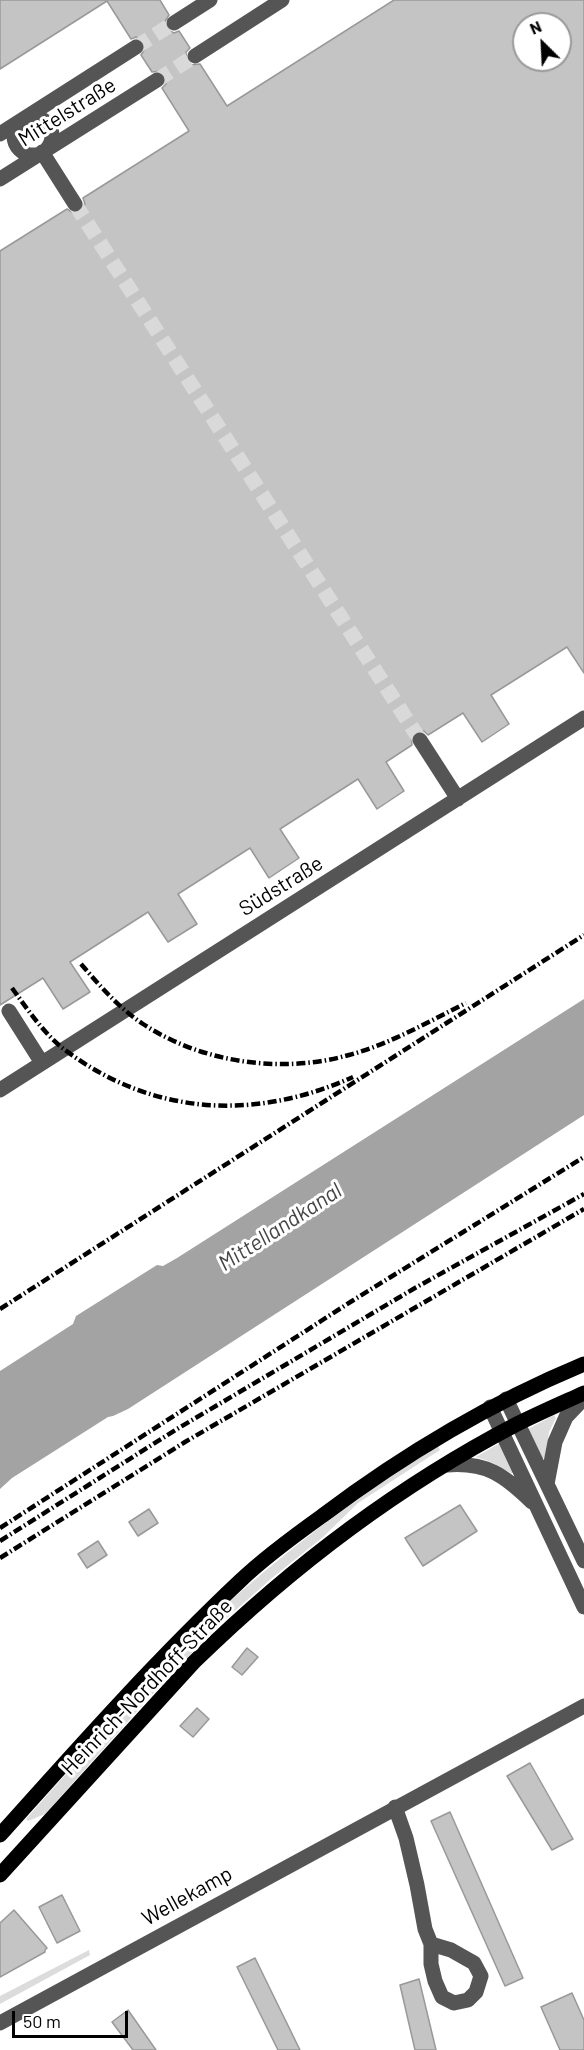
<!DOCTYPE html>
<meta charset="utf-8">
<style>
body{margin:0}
#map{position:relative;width:584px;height:2050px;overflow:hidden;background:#fff;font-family:Barlow,sans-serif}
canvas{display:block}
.north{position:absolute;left:512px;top:12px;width:60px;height:60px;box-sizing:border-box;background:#fff;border:2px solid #999;border-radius:50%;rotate:336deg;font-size:16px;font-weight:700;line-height:24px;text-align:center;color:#000}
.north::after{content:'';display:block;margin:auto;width:21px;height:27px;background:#000;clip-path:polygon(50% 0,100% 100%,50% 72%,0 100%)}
.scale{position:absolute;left:12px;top:2011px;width:116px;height:27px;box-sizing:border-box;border:3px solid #000;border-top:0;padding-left:8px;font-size:18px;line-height:21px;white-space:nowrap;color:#000;-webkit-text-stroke:4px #fff;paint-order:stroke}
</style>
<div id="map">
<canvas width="584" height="2050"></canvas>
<div class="north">N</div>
<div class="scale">50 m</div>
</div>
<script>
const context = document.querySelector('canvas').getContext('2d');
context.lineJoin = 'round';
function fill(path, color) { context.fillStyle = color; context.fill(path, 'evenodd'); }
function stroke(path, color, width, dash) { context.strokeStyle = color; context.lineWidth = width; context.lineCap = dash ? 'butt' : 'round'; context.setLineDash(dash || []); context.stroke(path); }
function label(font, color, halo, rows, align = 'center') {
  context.font = font + ' Barlow,sans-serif'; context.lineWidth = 6; context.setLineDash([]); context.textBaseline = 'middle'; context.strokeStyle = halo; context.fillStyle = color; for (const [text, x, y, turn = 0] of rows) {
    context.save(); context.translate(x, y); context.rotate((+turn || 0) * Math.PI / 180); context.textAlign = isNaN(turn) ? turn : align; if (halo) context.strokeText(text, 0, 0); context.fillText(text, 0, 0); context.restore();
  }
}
fill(new Path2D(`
 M554,1415L556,1418L549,1432L545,1457L542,1459L528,1429Z
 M500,1443L514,1473H511L491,1462L476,1457Z
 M438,1446L440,1450L358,1503L323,1537L272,1578L220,1624L157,1689L45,1814L28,1821L26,1819C87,1751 147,1679 214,1616C283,1552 358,1496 438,1446Z
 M89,1950L90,1955L0,2004V1996Z`), '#dcdcdc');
fill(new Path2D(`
 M584,999V1115L128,1409L113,1416L108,1417L12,1478L0,1489V1371L73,1324L76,1316L157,1265L163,1266L177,1258Z`), '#a3a3a3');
const building = new Path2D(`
 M0,0H160L169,15L164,23L166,29L174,33L179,31L190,48L186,52L187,61L191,65L200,64L227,106L394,0H584V673L567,647L491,695L509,724L482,742L463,713L428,735L424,731L415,732L411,736L412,745L386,762L404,791L377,809L358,779L280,829L299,858L269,878L250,848L178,894L197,924L168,942L148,912L70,962L90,992L63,1009L43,978L0,1005V251L67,209L75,214L81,212L85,204L83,198L189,131L162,88L166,84L165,75L161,71L152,72L141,55L146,47L144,41L136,37L131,39L107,1L0,69ZM524,24H560V60H524Z
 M460,1505L477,1531L423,1566L405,1538Z
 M149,1509L158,1523L138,1536L129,1522Z
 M98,1541L107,1555L87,1568L78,1554Z
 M247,1648L258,1657L242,1675L232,1667Z
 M197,1708L209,1719L193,1737L180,1726Z
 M530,1763L573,1839L552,1850L507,1776Z
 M450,1812L523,1978L505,1986L431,1821Z
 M62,1895L80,1931L57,1943L39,1907Z
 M14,1910L47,1948L45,1950V1952L0,1977V1923Z
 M255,1958L300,2050H278L237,1967Z
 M419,1979L436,2050H415L400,1985Z
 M572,1993L584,2020V2050H560L541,2007Z
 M128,2010L156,2050H133L112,2022Z`);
fill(building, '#c4c4c4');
stroke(building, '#999', 1.5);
stroke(new Path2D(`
 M136,47L174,23
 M157,80L195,56
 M75,204L420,740`), '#d9d9d9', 15, [15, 8]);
stroke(new Path2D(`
 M174,23L210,0
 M195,56L282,0
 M14 136a19 19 0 1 1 38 0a19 19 0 1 1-38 0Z
 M0,134L136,47
 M42,152L75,204
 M0,179L157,80
 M420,740L458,799
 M9,1011L42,1063
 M0,1090L584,718
 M506,1399L584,1561
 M490,1407L584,1607
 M447,1465C487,1462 504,1475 532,1502
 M547,1484L555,1442L566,1417L584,1398
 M395,1807L406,1838L417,1885L425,1929L431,1944V1964L435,1981L442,1997L454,2003L468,2000L476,1992L481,1976L474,1963L451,1950L431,1944
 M0,2023L584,1706`), '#555', 15);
stroke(new Path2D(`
 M0,1835C78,1748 155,1661 240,1581C265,1557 294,1536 322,1516C403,1455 490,1403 584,1364
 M0,1875L194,1662C289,1569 398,1486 517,1424C539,1413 562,1403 584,1393`), '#000', 15);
stroke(new Path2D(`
 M81,964C100,986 119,1008 143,1024C202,1063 282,1074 349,1055C390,1044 428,1022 466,1003
 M12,988C28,1010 44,1034 65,1050C153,1116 255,1121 353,1077
 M0,1309L584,935
 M0,1528L352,1301L584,1157
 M0,1541L177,1429L415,1288L584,1194
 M0,1558L185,1442L584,1209`), '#000', 4.5, [9, 3, 1.5, 3]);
label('21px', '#000', '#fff', [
 ["Mittelstraße",67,112,-32],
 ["Südstraße",281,886,-32],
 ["Heinrich-Nordhoff-Straße",147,1687,-46],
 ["Wellekamp",187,1896,-29]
]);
label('italic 22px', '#444', '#fff', [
 ["Mittellandkanal",280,1227,-33]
]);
</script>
